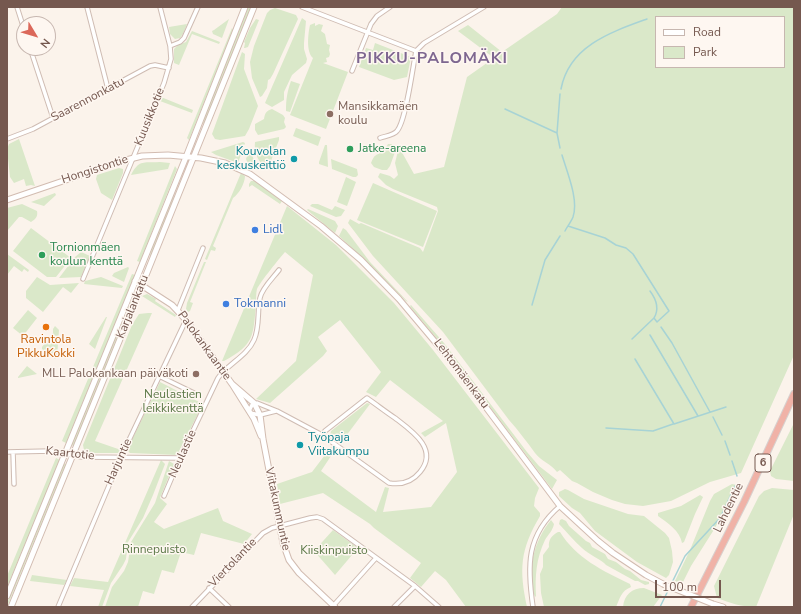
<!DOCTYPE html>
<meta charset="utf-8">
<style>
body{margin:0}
#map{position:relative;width:801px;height:614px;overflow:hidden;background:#fbf3eb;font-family:"Nunito Sans",sans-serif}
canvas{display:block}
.frame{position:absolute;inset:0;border:8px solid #75584f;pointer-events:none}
.legend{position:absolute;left:655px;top:16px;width:130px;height:52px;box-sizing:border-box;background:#fef7f1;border:1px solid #c7b7b0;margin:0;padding:5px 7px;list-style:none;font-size:12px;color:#75584f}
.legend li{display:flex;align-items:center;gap:8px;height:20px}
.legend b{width:20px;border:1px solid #c7b7b0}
.north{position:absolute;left:16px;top:16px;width:40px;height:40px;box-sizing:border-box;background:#fef7f1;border:1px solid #c7b7b0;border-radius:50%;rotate:128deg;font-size:11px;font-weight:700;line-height:16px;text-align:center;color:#75584f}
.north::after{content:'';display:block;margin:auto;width:14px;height:18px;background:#db685a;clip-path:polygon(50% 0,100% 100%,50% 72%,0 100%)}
.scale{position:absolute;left:655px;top:580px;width:66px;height:18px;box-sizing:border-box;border:2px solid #75584f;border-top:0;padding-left:5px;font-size:12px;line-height:14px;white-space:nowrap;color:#75584f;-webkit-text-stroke:3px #fef7f1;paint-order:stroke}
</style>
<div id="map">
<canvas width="801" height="614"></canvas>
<div class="frame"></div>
<ul class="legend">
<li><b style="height:5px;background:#fff"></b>Road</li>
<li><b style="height:11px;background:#dae8c9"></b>Park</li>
</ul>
<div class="north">N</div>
<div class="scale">100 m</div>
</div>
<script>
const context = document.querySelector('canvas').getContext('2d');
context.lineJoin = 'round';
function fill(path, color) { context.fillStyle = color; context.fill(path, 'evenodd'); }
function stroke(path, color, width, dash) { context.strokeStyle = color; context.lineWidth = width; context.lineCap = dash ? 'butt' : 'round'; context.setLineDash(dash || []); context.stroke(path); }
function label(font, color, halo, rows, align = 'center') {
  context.font = font + ' "Nunito Sans",sans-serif'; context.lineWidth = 3; context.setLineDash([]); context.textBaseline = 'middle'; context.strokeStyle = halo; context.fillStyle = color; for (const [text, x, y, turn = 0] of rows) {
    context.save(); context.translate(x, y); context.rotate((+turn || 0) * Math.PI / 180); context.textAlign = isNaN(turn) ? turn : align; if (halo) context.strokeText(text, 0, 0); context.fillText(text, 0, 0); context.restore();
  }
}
fill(new Path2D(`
 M248,7H251L204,124L203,123L207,109Z
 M562,7H794V355L741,473L710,482L671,501L643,506L625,504L612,500L593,492L577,483L572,481L560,470L557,472C551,464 541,461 535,453C527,442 518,430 509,420L443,332L373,256L348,223L350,219L359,224L361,223L420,248L423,252L438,211L437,207L393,189L386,185L378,177L380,173L390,176L394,179L398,175L395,163L399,147L414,174L444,167L467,77L494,58L458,31L468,25L502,52L557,14ZM656,17H784V67H656Z
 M275,8L296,15L298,19L273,74L270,79L268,80L267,88L262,96L260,97L252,78L250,62L254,46L267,13L270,10Z
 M302,18L306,21L304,43V49L307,59L306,63L292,75L284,92V100L272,107L265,103Z
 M229,19L222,38L213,34L212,31L214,30Z
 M256,19L259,20L248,47L245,48H244L245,43L244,42L250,28Z
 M315,23V26L319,24L323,25L321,31L325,34L327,44L330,45L329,50L330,54L329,57L326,58L327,62L323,63L348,72L326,129L290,115L313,58C306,52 308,34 310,25Z
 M187,24L183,34L180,38L175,39L170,34L169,27Z
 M232,28L233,30L189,140L187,138Z
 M192,31L220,42L219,44L192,34L179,65L174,63V49L178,45L186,42Z
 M375,43L411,57L407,77L394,80L359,67L366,48L373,50Z
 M242,52L245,54L244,69L258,106L249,129L245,136L220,140L215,139L212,134Z
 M291,81L300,84L290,112L286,111C286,100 287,92 291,81Z
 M161,97L193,110L192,113L160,101Z
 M272,109L283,115L285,118L284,122L286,127L284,129L258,135L255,130V124L264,119C265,113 266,111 272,109Z
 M296,128L321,137L318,146L293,136Z
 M279,137V140L269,166L267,168L264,167C257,159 254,152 255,142Z
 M19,139L35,186L31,185L26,186L24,179L14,183L10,177L7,149L9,144Z
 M243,142L245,143L238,163L216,155L211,152Z
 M388,144H392L395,152L390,166L387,170H382L374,167L371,163C375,154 375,156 382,152C384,150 387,146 388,144Z
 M325,145H327L328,167L319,164V162Z
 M249,150L251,152L257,168L256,169L249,166L246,159Z
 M331,159L357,169L358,175L356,177H353L332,169Z
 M160,162L170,163L168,169L131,175C139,159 144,163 160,162Z
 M175,166L177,169L140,262L137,261Z
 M119,168L123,169V173L112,200L101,193L96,179L97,175Z
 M241,173L245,176C245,183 239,194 233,198L213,246L216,248L215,251L211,250L207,260L205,259Z
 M346,177L356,182L347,206L337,202Z
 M251,181H255L282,201L280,204L252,185L249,187V184Z
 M373,183L437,211L423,247L357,220Z
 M175,190L173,200L151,255H150L155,237Z
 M55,193L56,195L44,206L31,202Z
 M22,204L37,211C38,216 36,219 31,222L22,217H19L7,231V208Z
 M312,204H318L332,210L335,206L345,210L341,216L336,217L310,206Z
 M287,206L336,245L394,303L433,350L539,488L535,498L534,506L540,513V516C520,550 519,569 527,607H466L446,580L435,571L421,587L410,578L421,563L374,528L370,524L323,493L280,504L277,484L312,472L331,447L335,450L321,471L376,512L385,487L389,488L383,512L431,507L457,472L446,423L425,437L421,433L443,421L390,380L376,397L366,392L381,372L340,320L318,337L327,351L323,356L270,403L256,399L296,361L313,275L285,252C279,259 261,281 257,289C256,293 256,299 256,304C253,336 255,344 224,361H222Z
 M308,209L335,221L338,226L335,233L307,210Z
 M31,228L71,258L56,277H47L13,251Z
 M343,228L346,230L370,262L408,302L406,301L368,263L339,236Z
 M81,252L90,256L81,277L59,278L75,257Z
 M7,254L29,270L28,272L24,269L22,272L14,266L7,275Z
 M204,262H206L190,302L193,303L190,311L188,312L186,309L187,303Z
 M128,267L129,268L124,282L112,276L114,273Z
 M132,274L135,275L66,443L62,441Z
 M37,277L50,285L79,283L71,293L63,287L43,312L26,298V291Z
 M101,277L123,286L122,288L84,284L85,281Z
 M136,290L74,446L71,445L134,291Z
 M147,294L156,299L155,301L176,315L175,317L142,296Z
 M411,305L444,343L527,452L539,466L557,480L552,489L449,353L412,309L410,306Z
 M28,310L37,318L23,336L13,328Z
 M148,313H152L95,441L121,450L119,453H87L84,450L83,445L132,325L139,314Z
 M106,317H107L95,349L89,344Z
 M55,326L59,330L57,357L55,359L42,349V347L53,333V329Z
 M27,366L37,374L18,378V377Z
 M160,382L203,404L177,455L130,453L127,450Z
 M367,403L370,404L340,444L330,435L331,431Z
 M794,423V481L776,479L771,476L770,471Z
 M56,458L60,460L7,587V576Z
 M161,460L165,464L153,495L143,518L128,542L126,559L123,565L111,583L102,607H98L104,590L70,586L74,578L108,582Z
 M169,461L174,464L160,498L167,504L154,522L164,529L218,508L223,521L252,534L244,544L201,533L194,555L181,552L174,573L162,570L154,594L143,591L138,607H105L112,587L124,571L128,562L131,542L155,503Z
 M63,463L66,464L7,607V604Z
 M732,484L737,485L715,528L691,566L682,584L675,581L690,550L710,501L714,494Z
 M772,488L794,490V514L756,607C742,607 730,603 717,598L714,586L759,496L764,491Z
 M565,489L568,490L584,499L628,514L644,516L665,533L669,538L672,551L673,562L669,575L666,578L637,562L595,531L580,513L572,508L559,496V492Z
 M700,495L703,497L695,514L684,542L682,543C680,531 668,523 658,516V513L681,506Z
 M562,519L566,521L569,526L586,541L590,543L592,547L605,554L608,559L616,562L625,569L630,571L641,580L649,582V584L645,585L638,581H635L606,565C602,560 588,554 582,548C574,541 567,532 559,524L560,520Z
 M551,520L554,524C553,530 548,535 545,540C536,559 535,576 536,596L535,597C525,572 535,539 551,520Z
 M333,530L358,548L335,575L314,551Z
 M558,532H560C576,558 603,571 630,584L631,587C621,591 620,598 616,607H544L541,593L540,574L543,567V555L549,547C548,540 552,535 558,532Z
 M32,575L67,580L64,585L30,581Z
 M644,588L662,595L653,607H623C624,595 632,588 644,588Z`), '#dae8c9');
stroke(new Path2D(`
 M561,89C569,46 611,32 647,19
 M505,109L557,133
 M560,148L557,133L560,94
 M562,155C567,172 579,200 573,217C571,222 567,227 565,231
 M568,226L605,238L616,245L626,248L633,254L669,311L657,322L654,318C660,308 656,299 650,291
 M532,305L545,260L560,236
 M661,327L672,343L710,412
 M650,335L698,416
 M632,339L654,318
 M635,359L674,424L726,407
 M713,417L722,435
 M606,428L653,431L673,424
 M725,441L730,455
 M732,461L737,476
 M660,607L685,556L720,518L735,486`), '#a7d3d5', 1.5);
const street = new Path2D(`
 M17,7L24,29
 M87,7L108,89
 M160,7L170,46
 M302,7L416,51
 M30,48L53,118
 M416,51L424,43L484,7
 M352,71L371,24L377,16L390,7
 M380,138C386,136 394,135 397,131C406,121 413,66 416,51
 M7,139L33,129L150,66L155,65L169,68
 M83,279L164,83L171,59L170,46L180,42L184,38L198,7
 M178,310L203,248
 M159,376L196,394
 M249,411L252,405L257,403L277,411L322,435L389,483C401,485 412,482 420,472C439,449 412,431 395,418C386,412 377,405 367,398L325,431L322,435
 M250,413L260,415L276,411
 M7,452L51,451L82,457L180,458
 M13,452L14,484
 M164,496L180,458L218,378C228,364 247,356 254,340C260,327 257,312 260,298C262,288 273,278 279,270
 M209,588L229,607
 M333,606L376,558
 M58,607L121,457L186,320
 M192,607L263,533L272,528L310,518L317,517L323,519L415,586L439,607
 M394,607L415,586
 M533,607C527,566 526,535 560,506`);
const secondary = new Path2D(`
 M7,200L122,161L142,156L168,155L201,158L225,163L250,174L321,226L361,260L399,299L452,362L560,506L598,541L613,553L646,575L663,584
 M135,281L172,305L186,320L232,384L254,419L261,436
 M232,384L254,403L260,415L263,439L283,543L289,560L299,573L335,607
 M7,596L186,157L245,7
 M713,604L723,607
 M11,607L142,285L254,7`);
const highway = new Path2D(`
 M691,607L744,502L794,394`);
stroke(street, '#cfbcb3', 5.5);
stroke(secondary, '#d2bcb1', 7);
stroke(highway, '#d8d0ce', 8);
stroke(street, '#fff', 3.5);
stroke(secondary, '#fff', 5);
stroke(highway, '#f0b2a7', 6);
const secondaryBridge = new Path2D(`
 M663,584L713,604`);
stroke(secondaryBridge, '#d2bcb1', 7, []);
stroke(secondaryBridge, '#fff', 5);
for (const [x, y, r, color] of [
 [330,114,4,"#8d6e63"],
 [350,149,4,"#2e9e5b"],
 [294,159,4,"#0f9aa8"],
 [255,230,4,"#3f7fe0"],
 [42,255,4,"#2e9e5b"],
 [226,304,4,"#3f7fe0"],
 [46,327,4,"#e8710a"],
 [196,374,4,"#8d6e63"],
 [300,445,4,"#0f9aa8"]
]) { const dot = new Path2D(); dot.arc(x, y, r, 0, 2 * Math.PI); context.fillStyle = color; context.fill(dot); stroke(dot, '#fef7f1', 1.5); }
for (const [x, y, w] of [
 [763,463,16]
]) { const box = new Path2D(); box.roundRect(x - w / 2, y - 9, w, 18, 3); context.fillStyle = '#fef7f1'; context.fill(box); stroke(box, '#75584f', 1); }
label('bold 11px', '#75584f', null, [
 ["6",763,463]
]);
label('12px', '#75584f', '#fef7f1', [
 ["Saarennonkatu",88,100,-28],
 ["Kuusikkotie",150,117,-68],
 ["Hongistontie",95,170,-18],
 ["Karjalankatu",133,307,-68],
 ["Palokankaantie",204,346,54],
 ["Lehtomäenkatu",461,374,53],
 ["Kaartotie",70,454,6],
 ["Neulastie",183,454,-66],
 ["Harjuntie",119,462,-66],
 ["Lahdentie",729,508,-64],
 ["Viitakummuntie",277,509,78],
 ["Viertolantie",233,563,-46]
]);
label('12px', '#785e54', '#fef7f1', [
 ["Mansikkamäen",338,107],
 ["koulu",338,121],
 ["MLL Palokankaan päiväkoti",188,374,"right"]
], 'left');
label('12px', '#27864d', '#fef7f1', [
 ["Jatke-areena",358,149],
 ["Tornionmäen",50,248],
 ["koulun kenttä",50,262]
], 'left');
label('12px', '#0d838f', '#fef7f1', [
 ["Kouvolan",286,152],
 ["keskuskeittiö",286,166],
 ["Työpaja",308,438,"left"],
 ["Viitakumpu",308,452,"left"]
], 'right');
label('12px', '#366cbe', '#fef7f1', [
 ["Lidl",263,230],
 ["Tokmanni",234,304]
], 'left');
label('12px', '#c56008', '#fef7f1', [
 ["Ravintola",46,340],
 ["PikkuKokki",46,354]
]);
label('12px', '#5c7948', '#fef7f1', [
 ["Neulastien",173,395],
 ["leikkikenttä",173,409],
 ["Rinnepuisto",154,550],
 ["Kiiskinpuisto",334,551]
]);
context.letterSpacing = '1px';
label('bold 16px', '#7e6790', '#fef7f1', [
 ["PIKKU-PALOMÄKI",432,59]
]);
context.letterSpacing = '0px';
</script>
